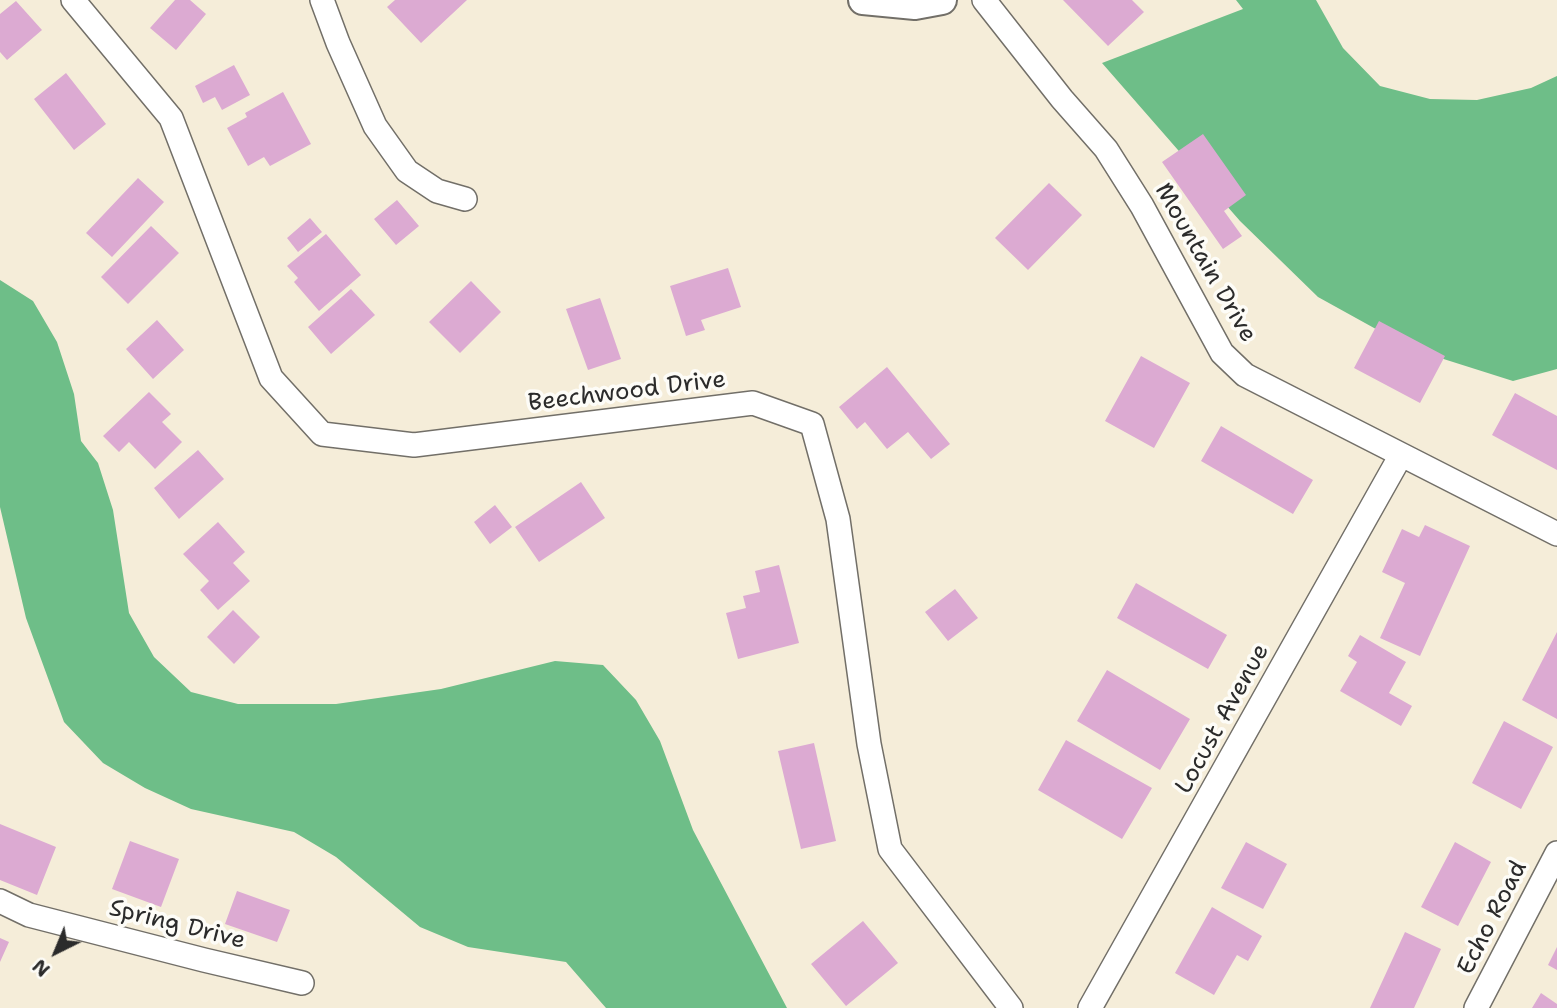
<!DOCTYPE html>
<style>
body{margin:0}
#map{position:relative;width:1557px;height:1008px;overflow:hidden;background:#f5edd9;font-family:"Shantell Sans",sans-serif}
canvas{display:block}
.north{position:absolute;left:21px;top:917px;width:70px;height:70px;-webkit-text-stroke:5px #fdfcf7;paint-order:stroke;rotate:223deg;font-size:19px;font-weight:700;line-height:28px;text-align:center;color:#2b2b2b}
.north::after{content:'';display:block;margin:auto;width:24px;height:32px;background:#2b2b2b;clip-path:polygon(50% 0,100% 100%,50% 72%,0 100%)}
</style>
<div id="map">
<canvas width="1557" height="1008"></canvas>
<div class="north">N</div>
</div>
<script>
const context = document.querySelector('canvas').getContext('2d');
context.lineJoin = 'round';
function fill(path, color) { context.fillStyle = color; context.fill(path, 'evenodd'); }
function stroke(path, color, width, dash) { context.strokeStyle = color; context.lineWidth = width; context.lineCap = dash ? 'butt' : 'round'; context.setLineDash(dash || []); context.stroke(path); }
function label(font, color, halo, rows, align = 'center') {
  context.font = font + ' "Shantell Sans",sans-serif'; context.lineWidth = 7; context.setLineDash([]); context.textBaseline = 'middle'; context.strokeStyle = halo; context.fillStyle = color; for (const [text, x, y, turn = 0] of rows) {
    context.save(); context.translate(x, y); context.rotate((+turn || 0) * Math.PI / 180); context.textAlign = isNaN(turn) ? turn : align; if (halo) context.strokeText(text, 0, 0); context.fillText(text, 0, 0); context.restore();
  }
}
fill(new Path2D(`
 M1236,0H1316L1343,48L1380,86L1430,99L1477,100L1531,88L1557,76V369L1513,381L1412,349L1318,297L1240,221L1102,63L1243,9Z
 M0,280L33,301L57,342L74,394L81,441L98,463L113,510L129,613L154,657L191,692L238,704H336L441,689L555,661L603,665L636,700L660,741L693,830L787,1008H606L566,962L468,947L420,927L336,857L294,832L191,809L145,788L103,763L64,722L26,618L0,507Z`), '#6ebe88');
fill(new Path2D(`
 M175,0H190L206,14L176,50L150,28Z
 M395,0H467L421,43L387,7Z
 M1063,0H1132L1144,12L1108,46Z
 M16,1L42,30L7,60L0,52V14Z
 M234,65L250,95L222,110L215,97L203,103L195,86Z
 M66,73L106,124L74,150L34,99Z
 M283,92L311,144L270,166L264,157L248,166L227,128L247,117L245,113Z
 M1203,134L1246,195L1224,211L1242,236L1223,249L1162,162Z
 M138,178L164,202L112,257L86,233Z
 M1049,183L1082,215L1028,270L995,238Z
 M397,200L419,226L396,245L374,219Z
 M310,218L322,232L298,252L287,238Z
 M151,226L179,253L128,304L101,277Z
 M326,234L361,275L319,311L294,282L298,278L287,266Z
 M728,268L741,307L701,320L705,330L686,336L670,286Z
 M471,281L501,312L460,353L429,322Z
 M351,289L375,315L331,354L308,327Z
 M600,298L621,359L588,370L566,309Z
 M157,320L184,350L153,379L126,349Z
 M1379,321L1445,356L1420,403L1354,368Z
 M1141,356L1190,383L1154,448L1105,421Z
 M887,367L950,444L931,459L908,432L887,449L865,422L857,429L839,407Z
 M149,392L171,414L162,422L182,442L155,469L129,442L119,452L103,436Z
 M1515,393L1557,416V470L1492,435Z
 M1221,426L1313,480L1293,514L1201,461Z
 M198,450L224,479L179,519L154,488Z
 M581,482L605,518L539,562L515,527Z
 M495,505L512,527L490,544L474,522Z
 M218,522L245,552L233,563L250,581L218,610L200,590L209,581L183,554Z
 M1425,525L1470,546L1420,656L1380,638L1405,583L1382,572L1402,529L1419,537Z
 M779,565L799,643L738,659L726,613L746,608L743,596L760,592L755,571Z
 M1136,583L1227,635L1208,669L1117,618Z
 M955,589L978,618L948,641L925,612Z
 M233,610L260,637L234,664L207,637Z
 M1557,632V719L1522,700Z
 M1360,635L1406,662L1389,693L1412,706L1401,726L1340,691L1357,662L1348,656Z
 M1107,670L1190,719L1160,770L1077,721Z
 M1504,721L1553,747L1521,809L1472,783Z
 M1066,740L1152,788L1122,839L1038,790Z
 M814,743L836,841L801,849L778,751Z
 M0,824L56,847L37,895L0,880Z
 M130,841L179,859L161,907L112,889Z
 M1246,842L1287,864L1263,909L1221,888Z
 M1455,842L1491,862L1458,926L1421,907Z
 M237,891L290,910L277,942L225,924Z
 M1212,907L1262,936L1248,961L1237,955L1214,995L1175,973Z
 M863,921L898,963L846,1006L811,964Z
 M1405,932L1441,949L1414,1008H1370Z
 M0,938L9,942L0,962Z
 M1557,947V970L1548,965Z
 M1541,993L1557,1004V1008H1532Z`), '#dcaad2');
const minor = new Path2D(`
 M73,0L171,118L271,378L322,434L414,445L753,403L812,424L838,519L869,744L890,849L1011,1008
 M322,0L338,43L375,126L407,171L437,191L465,199
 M984,0L1062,99L1106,149L1142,206L1222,353L1245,375L1557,534
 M0,901L29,915L204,960L302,983
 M1090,1008L1401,455
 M1476,1008L1557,853`);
const tertiary = new Path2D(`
 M863,0L915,5L942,0`);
stroke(minor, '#726f68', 26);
stroke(tertiary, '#726f68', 32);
stroke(minor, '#fff', 23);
stroke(tertiary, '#fff', 28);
label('24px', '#2b2b2b', '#fdfcf7', [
 ["Mountain Drive",1205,263,60],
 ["Beechwood Drive",627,392,-7],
 ["Locust Avenue",1223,719,-61],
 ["Echo Road",1493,918,-63],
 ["Spring Drive",177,925,14]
]);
</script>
